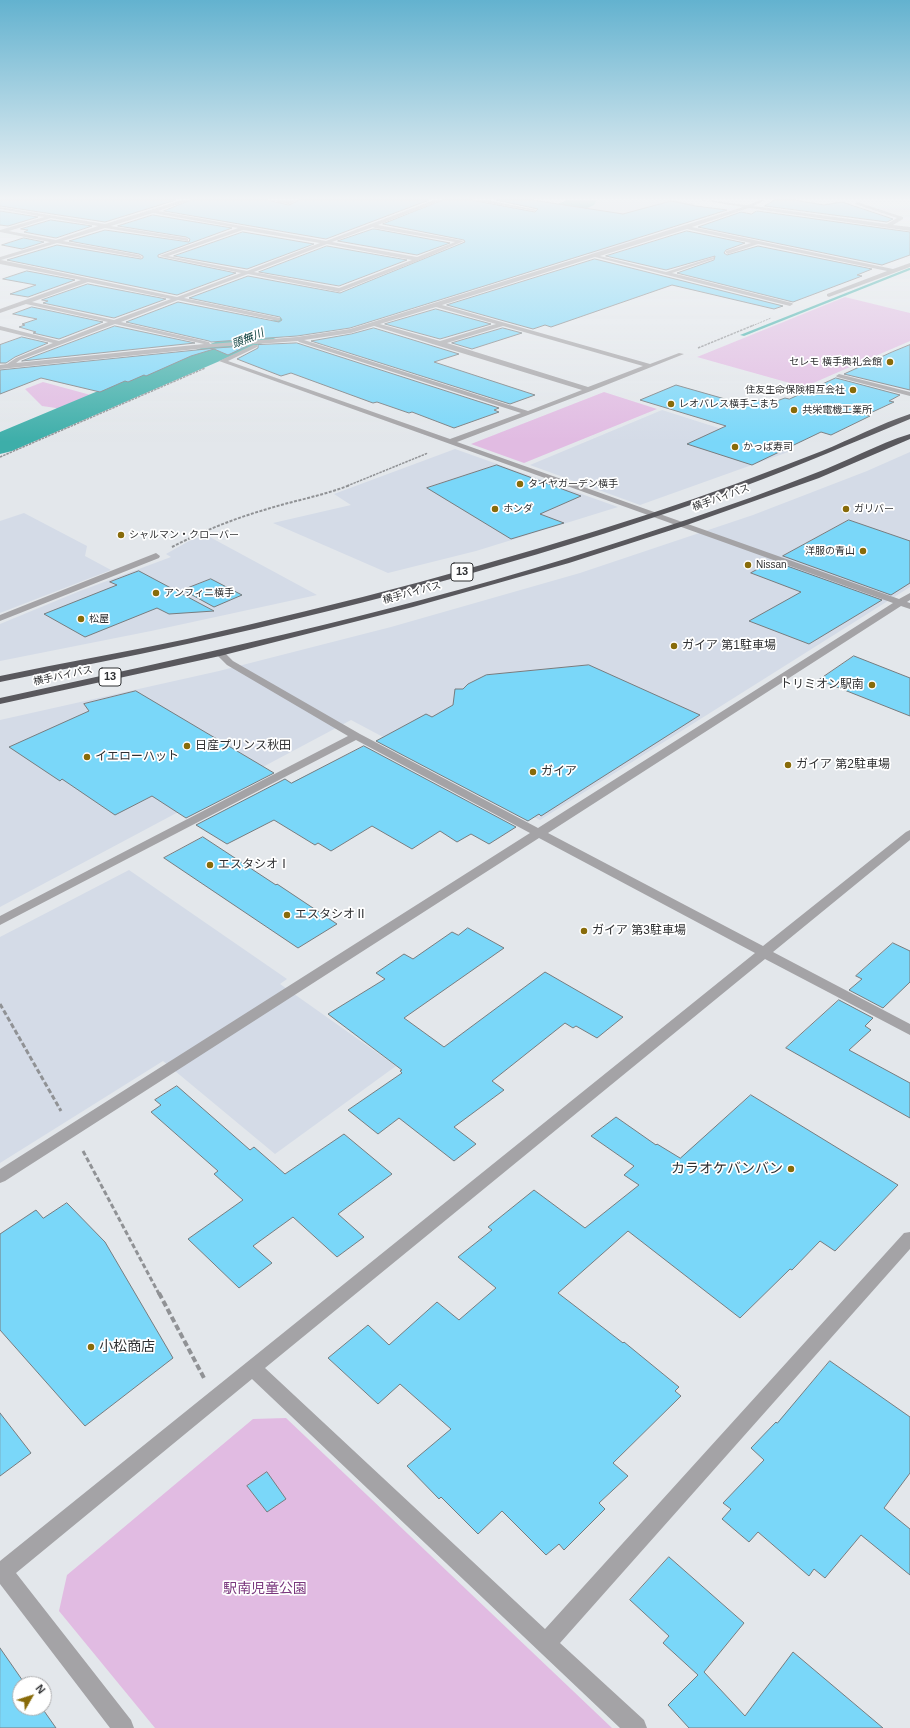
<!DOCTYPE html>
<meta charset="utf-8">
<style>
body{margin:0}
#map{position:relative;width:910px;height:1728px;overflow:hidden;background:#e3e7eb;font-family:Arial,sans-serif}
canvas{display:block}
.north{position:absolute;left:12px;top:1676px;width:40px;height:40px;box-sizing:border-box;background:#fff;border:1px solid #acacad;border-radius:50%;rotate:51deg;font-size:11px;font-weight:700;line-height:16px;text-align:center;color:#2f3032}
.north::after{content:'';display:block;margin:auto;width:14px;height:18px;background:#886b09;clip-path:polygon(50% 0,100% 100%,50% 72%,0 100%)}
</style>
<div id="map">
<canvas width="910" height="1728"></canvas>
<div class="north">N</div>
</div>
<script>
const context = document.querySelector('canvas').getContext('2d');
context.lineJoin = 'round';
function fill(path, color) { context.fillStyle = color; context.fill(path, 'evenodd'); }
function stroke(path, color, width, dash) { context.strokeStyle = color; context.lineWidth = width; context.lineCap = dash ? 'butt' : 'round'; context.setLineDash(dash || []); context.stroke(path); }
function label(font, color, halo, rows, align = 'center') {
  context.font = font + ' Arial,"Noto Sans JP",sans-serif'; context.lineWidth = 3.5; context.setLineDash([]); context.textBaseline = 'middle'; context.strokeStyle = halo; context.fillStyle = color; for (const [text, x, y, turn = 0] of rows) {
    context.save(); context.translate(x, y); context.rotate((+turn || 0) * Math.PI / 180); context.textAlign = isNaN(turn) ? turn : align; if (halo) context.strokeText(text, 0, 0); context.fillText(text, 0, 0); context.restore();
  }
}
fill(new Path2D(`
 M593,200H670L696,204L610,232L642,240L593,255L517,234Z
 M662,410L791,451L640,505L530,465Z
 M455,449L618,507L476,551L388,573L273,523L351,505L334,494Z
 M910,452V587L540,820L351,720L0,907V720L219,671L391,627L580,573L753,515L867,471Z
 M24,513L87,546L85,556L111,570L0,613V521Z
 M206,535L317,595L151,631L0,661V624L80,591L171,557L166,554L189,541Z
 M129,870L287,979L280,984L396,1066L275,1154L163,1061L0,1163V937Z`), '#d4dbe7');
fill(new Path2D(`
 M845,297L910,313V341L804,387L697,357Z
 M43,382L98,397L61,414L56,408L42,406L25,389Z
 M604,392L657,409L524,463L471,444Z
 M286,1418L612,1728H155L59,1611L67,1575L253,1419Z`), '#e1bbe2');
fill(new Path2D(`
 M909,268H910V270L744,336L740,335Z`), '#3daea9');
fill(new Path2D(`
 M567,200H597L594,205L512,242L504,244L496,242L492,237L496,232Z
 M317,305L327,307L331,313L327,319L252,347L12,451L0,454V432L232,335Z`), '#3daea9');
const building = new Path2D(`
 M0,200H176L105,222L0,206Z
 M191,200H267L289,205L300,200H429L326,239L164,211Z
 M443,200H471L535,212L538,209L496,200H532L623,214L671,201L696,206L727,210L350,328L297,336L211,342L209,341L126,322L178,302L279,322L282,320L280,317L189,298L248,276L340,293L465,242L464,240L383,224Z
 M775,200H794L824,205L842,202L893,219L887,222L765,206Z
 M0,211L38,217L8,226L0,225Z
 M757,211L910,232V255L882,265L698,227L741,212L751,214Z
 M153,215L232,228L158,255V257L236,273L177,295L7,260L57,245L141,259L143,258V256L139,254L69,241L105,230L189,242L190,239L186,237L118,226Z
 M51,220L92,226L56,238L24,232L28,230L21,229Z
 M373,229H375L450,243L417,255L338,241Z
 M687,231L745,243L726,250L724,253L727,255L758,246L872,269L857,275L862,276L793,302L677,273L714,260L715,256L666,270L606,256Z
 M243,232L314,244L247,269L174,256Z
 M24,238L44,242L22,249L2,245Z
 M327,246L407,260L339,286L259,272Z
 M595,259L783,306L774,309L672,285L551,327L545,325L533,329L447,305Z
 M27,271L75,280L28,297L10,294L36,285L3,279Z
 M88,284L166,299L114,318L43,303L48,301L42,300Z
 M32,307L103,322L59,339L33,333L36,332L19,327L25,325L22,324L37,319L13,314Z
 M436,309L491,324L440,339L385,324Z
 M115,326L195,343L22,361Z
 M374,328L459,354L434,362L535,395L510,404L311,341L351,334Z
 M503,328L522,333L472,349L452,343Z
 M22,337L48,343L15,357L6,363H0V345Z
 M297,343L499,408L494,410L499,412L454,428L412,412L409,413L377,402L373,403L291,373L281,376L237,359L258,348V345Z
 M910,345V390L844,374L892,352Z
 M247,346L228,355L214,349L191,356L146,376L144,375L128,382L125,381L100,392L41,378L0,394V370L216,348Z
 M836,378L900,395L889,401L894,402L866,415L870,416L831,435L821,432L752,465L687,444L726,426L640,400L676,385L746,405L757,400L774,402L785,398L789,399Z
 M497,465L581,496L540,514L564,523L511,539L427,488Z
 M849,520L910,541V583L891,595L783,556Z
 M773,561L882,600L809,644L749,621L801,592L751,573Z
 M139,571L214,611L169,614L157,608L85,637L44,614L117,585L110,582Z
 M211,579L242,595L214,607L183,590Z
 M854,656L910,678V716L819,680Z
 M589,665L700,715L541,816L539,814L528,821L376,741L426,714L432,717L453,705L455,689H463L468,684L486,675Z
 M136,691L274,773L186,818L152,796L115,815L62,779L60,781L9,747L89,711L84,704Z
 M364,746L516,827L489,844L471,834L457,842L440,831L412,849L372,826L331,851L318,843L315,845L274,820L227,844L196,825L285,779L291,783Z
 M203,837L276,885L277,884L337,924L298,948L164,858Z
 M468,928L504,948L404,1018L444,1047L545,972L623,1017L597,1038L576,1026L573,1028L565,1023L492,1081L504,1090L454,1127L476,1144L454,1161L399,1118L378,1134L348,1110L402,1073L400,1071L402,1070L328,1014L385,979L376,973L404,954L413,959L452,932L458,935Z
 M893,943L910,951V982L883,1008L849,990L862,979L856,976Z
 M839,1000L873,1018L865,1026L871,1030L849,1050L910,1083V1118L786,1048Z
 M177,1086L250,1150L254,1147L285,1174L344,1134L392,1174L338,1214L364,1237L337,1257L293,1217L253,1246L272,1263L239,1288L188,1239L243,1200L214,1174L218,1171L151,1112L161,1105L155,1100Z
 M751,1095L898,1185L835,1251L820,1241L792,1270L790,1269L740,1318L628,1231L558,1293L623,1343L624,1342L679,1387L675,1391L681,1396L613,1463L628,1476L599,1503L605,1509L564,1550L559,1544L546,1555L502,1511L478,1534L441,1497L439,1499L407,1466L451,1429L400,1384L378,1404L328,1358L368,1325L389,1345L437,1302L459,1320L496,1288L458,1257L492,1230L488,1227L534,1190L585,1228L639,1185L624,1175L634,1166L591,1136L616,1117L656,1145L657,1144L680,1158Z
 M67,1203L105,1242L173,1358L85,1426L0,1330V1234L36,1210L43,1218Z
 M830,1361L910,1417V1473L884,1508L910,1529V1575L861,1535L825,1578L814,1569L809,1576L758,1532L749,1542L722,1519L731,1509L723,1503L764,1460L751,1448L776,1422L777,1423Z
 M0,1413L31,1453L0,1476Z
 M267,1472L286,1499L267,1512L247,1486Z
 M669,1557L744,1623L704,1672L745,1716L793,1652L883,1728H689L668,1705L698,1675L663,1643L669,1636L630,1600Z
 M0,1648L25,1684H20V1708H42L56,1728H0Z`);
fill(building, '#7ad7f9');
stroke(building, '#777c7f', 1);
stroke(new Path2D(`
 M752,326L771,318`), '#909295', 1, [2, 1]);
stroke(new Path2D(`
 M698,348L754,325
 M0,457L205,368
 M347,486L428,453`), '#909295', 1.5, [2.5, 1]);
stroke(new Path2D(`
 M172,547C201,532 233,519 264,510C292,501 322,496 350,485`), '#909295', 2, [3, 1.5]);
stroke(new Path2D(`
 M0,1004L61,1111
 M83,1151L159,1294`), '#909295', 3, [5, 2.5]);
stroke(new Path2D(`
 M159,1293L204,1378`), '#909295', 4, [6, 3]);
fill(new Path2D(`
 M182,200H190L158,211L326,241L434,200H442L378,225L464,241L420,260L339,292L248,274L184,298L280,318V320L278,321L178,300L121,322L209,342L210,344L297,337L350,329L743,207L701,200C716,200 731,204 746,205C752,205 757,200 764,200L754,206L887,224L897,218L855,204L857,202L903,217V219L893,225L910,227V231L749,208L692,227L893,269L910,263V267L829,297L827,296V294L887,271L758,244L728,254L726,253V251L751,243L687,229L600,256L666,272L714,257V259L672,273L792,303L793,304L790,306L595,257L442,305L650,364L679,353L684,354L591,391L457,442L899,599L910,593V600L907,602L910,603V609L901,606L548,833L763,946L906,832L910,830V840L773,952L910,1024V1035L765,959L265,1368L545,1629L904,1233L910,1232V1249L560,1643L644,1720L647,1728H620L252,1379L16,1573L131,1720L134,1728H110L0,1584V1561L755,953L539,838L5,1181L0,1183V1169L530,833L356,740L0,925V916L348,736L227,665L215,653L217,651H223L233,661L360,734L538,828L893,603L219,361L253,345H257V347L228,361L450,439L521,413L299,342L298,341L216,347L0,369V365L7,364L16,358L53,343L0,330V326L59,341L108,322L26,304L0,313V309L81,280L0,264V257L50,242L0,232V230L44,217L0,209V207L105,224ZM153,213L238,228L159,256L241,273L177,297L1,260L57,243L141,258L142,257L139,255L63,241L105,228L188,241V239L186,238L111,226ZM51,218L98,226L56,240L9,231ZM373,227L375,228L455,242L417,257L332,242ZM243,230L320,243L247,271L168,256ZM327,244L412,260L339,288L254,272ZM88,282L171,299L114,320L32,302ZM436,307L496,324L440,341L380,324ZM115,324L204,344L16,363L20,360ZM374,326L582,390L528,411L304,340L351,333ZM503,326L643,366L588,387L447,343Z
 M268,200H299L289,204Z
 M472,200H486L537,210L535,211Z
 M839,374L910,392V396L837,377L836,376Z
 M156,553L160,556L159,558L0,621V615Z`), '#a4a3a6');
fill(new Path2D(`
 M910,414V419C854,442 799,466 742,487C561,552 375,603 187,644C125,658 62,669 0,682V676C62,663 125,652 187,639C343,604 500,563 652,513C709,494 766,473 822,451C851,439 880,424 910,414Z
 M910,434V439L819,478L684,526L569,563L413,607L220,656L0,704V698C189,657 379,616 565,559C648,533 732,506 813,474C846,462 877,444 910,434Z`), '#59585d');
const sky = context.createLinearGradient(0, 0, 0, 442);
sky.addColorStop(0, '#63b2cf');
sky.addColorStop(0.45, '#f2f4f6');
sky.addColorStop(1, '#f2f4f600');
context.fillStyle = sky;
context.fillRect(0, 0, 910, 442);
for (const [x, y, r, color] of [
 [890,362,4,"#886b09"],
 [853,390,4,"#886b09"],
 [671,404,4,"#886b09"],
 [794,410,4,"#886b09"],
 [735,447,4,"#886b09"],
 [520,484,4,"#886b09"],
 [495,509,4,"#886b09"],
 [846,509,4,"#886b09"],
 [121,535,4,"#886b09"],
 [863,551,4,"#886b09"],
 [748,565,4,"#886b09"],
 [156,593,4,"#886b09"],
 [81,619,4,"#886b09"],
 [674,646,4,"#886b09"],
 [872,685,4,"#886b09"],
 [187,746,4,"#886b09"],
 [87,757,4,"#886b09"],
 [788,765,4,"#886b09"],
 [533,772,4,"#886b09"],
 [210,865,4,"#886b09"],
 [287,915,4,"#886b09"],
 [584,931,4,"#886b09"],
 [791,1169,4,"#886b09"],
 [91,1347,4,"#886b09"]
]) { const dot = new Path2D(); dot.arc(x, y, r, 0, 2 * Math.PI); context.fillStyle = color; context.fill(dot); stroke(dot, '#fff', 1.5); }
label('10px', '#2f3032', '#fff', [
 ["セレモ 横手典礼会館",882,362,"right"],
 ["住友生命保険相互会社",845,390,"right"],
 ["レオパレス横手こまち",679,404],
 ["共栄電機工業所",802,410],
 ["かっぱ寿司",743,447],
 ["タイヤガーデン横手",528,484],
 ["ホンダ",503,509],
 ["ガリバー",854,509],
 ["シャルマン・クローバー",129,535],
 ["洋服の青山",855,551,"right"],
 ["Nissan",756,565],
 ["アンフィニ横手",164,593],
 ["松屋",89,619]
], 'left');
label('10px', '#2f3032', '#fff', [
 ["横手バイパス",721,498,-20],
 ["横手バイパス",412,593,-15],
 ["横手バイパス",63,676,-12]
]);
label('italic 11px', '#0e413f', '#fff', [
 ["頭無川",248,339,-22]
]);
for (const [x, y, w] of [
 [462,572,22],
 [110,677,22]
]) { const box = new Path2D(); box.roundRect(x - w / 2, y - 9, w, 18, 3); context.fillStyle = '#fff'; context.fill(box); stroke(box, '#2f3032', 1); }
label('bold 11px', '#2f3032', null, [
 ["13",462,572],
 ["13",110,677]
]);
label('12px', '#2f3032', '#fff', [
 ["ガイア 第1駐車場",682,646],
 ["トリミオン駅南",864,685,"right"],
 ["日産プリンス秋田",195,746],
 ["イエローハット",95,757],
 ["ガイア 第2駐車場",796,765],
 ["ガイア",541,772],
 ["エスタシオⅠ",218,865],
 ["エスタシオⅡ",295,915],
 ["ガイア 第3駐車場",592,931]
], 'left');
label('14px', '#2f3032', '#fff', [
 ["カラオケバンバン",783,1169],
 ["小松商店",99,1347,"left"]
], 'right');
label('14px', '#79377d', '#fff', [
 ["駅南児童公園",265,1589]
]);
</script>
